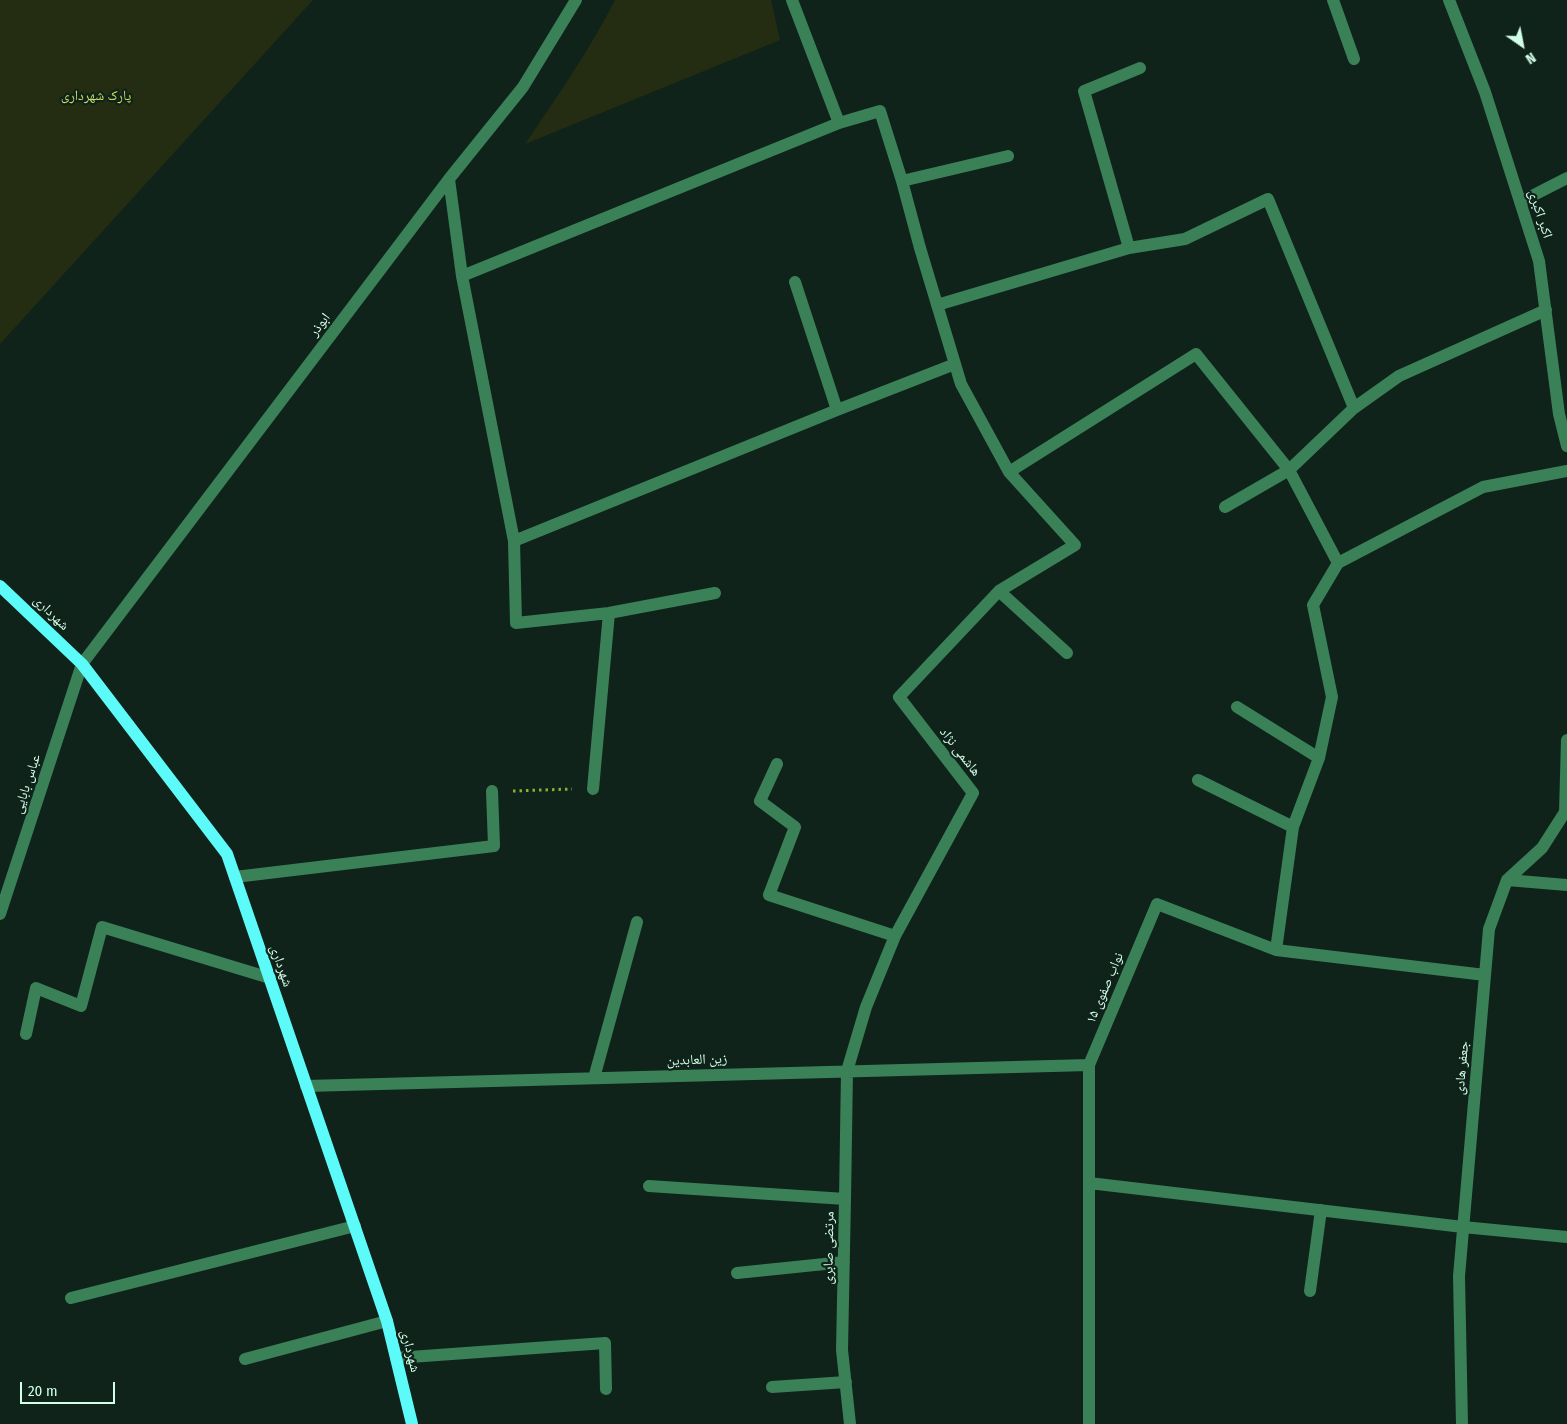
<!DOCTYPE html>
<meta charset="utf-8">
<style>
body{margin:0}
#map{position:relative;width:1567px;height:1424px;overflow:hidden;background:#0f231a;font-family:"Fira Sans Condensed",sans-serif}
canvas{display:block}
.north{position:absolute;left:1497px;top:20px;width:50px;height:50px;-webkit-text-stroke:4px #0f231a;paint-order:stroke;rotate:147deg;font-size:14px;font-weight:700;line-height:20px;text-align:center;color:#d2fee7}
.north::after{content:'';display:block;margin:auto;width:18px;height:22px;background:#d2fee7;clip-path:polygon(50% 0,100% 100%,50% 72%,0 100%)}
.scale{position:absolute;left:20px;top:1382px;width:95px;height:22px;box-sizing:border-box;border:2px solid #d2fee7;border-top:0;padding-left:6px;font-size:15px;line-height:18px;white-space:nowrap;color:#d2fee7;-webkit-text-stroke:4px #0f231a;paint-order:stroke}
</style>
<div id="map">
<canvas width="1567" height="1424"></canvas>
<div class="north">N</div>
<div class="scale">20 m</div>
</div>
<script>
const context = document.querySelector('canvas').getContext('2d');
context.lineJoin = 'round';
function fill(path, color) { context.fillStyle = color; context.fill(path, 'evenodd'); }
function stroke(path, color, width, dash) { context.strokeStyle = color; context.lineWidth = width; context.lineCap = dash ? 'butt' : 'round'; context.setLineDash(dash || []); context.stroke(path); }
function label(font, color, halo, rows, align = 'center') {
  context.font = font + ' "Fira Sans Condensed","Noto Naskh Arabic",sans-serif'; context.lineWidth = 4.5; context.setLineDash([]); context.textBaseline = 'middle'; context.strokeStyle = halo; context.fillStyle = color; for (const [text, x, y, turn = 0] of rows) {
    context.save(); context.translate(x, y); context.rotate((+turn || 0) * Math.PI / 180); context.textAlign = isNaN(turn) ? turn : align; if (halo) context.strokeText(text, 0, 0); context.fillText(text, 0, 0); context.restore();
  }
}
fill(new Path2D(`
 M0,0H313L0,344Z
 M615,0H771L780,40L525,144C557,97 589,51 615,0Z`), '#242d12');
stroke(new Path2D(`
 M513,791L572,789`), '#8ab232', 3, [2.5, 4]);
stroke(new Path2D(`
 M792,0L839,123
 M1333,0L1354,59
 M1449,0L1485,92L1539,261L1559,414L1567,446
 M449,179L462,276L514,541L516,623L609,613L715,593
 M902,181L1008,156
 M1520,202L1567,178
 M1129,248L1084,91L1140,68
 M462,276L839,123L880,111L902,181L920,248L961,384L1009,472L1075,545L999,591L899,697L973,793L895,936L866,1007L847,1071L845,1199L842,1350L850,1424
 M795,282L837,410
 M937,305L1129,248L1185,239L1268,199L1354,408
 M1009,472L1196,354L1289,470L1338,563
 M1225,507L1289,470L1354,408L1399,376L1546,310
 M514,541L837,410L955,364
 M999,591L1067,653
 M1237,707L1319,758
 M777,764L760,801L795,827L769,895L895,936
 M1198,780L1293,827
 M593,789L609,613
 M235,877L494,846L492,791
 M1507,880L1567,885
 M0,914L82,664L449,179L523,87L576,0
 M1276,950L1293,827L1319,758L1332,697L1313,605L1338,563L1483,487L1567,471
 M26,1034L36,988L81,1006L102,927L270,978
 M594,1078L637,922
 M306,1086L1089,1065
 M1089,1183L1463,1227L1567,1237
 M649,1186L845,1199
 M737,1273L844,1262
 M1310,1291L1321,1210
 M71,1298L355,1226
 M396,1358L605,1343L606,1389
 M245,1359L387,1321
 M772,1387L846,1382
 M1089,1424V1065L1157,904L1276,950L1485,975
 M1462,1424L1459,1276L1489,929L1507,880L1542,848L1565,812L1567,740`), '#3b8157', 12);
stroke(new Path2D(`
 M0,586L82,664L227,854L387,1321L412,1424`), '#5cfbfa', 12);
label('14px', '#cddc60', '#0f231a', [
 ["پارک شهرداری",96,96]
]);
label('14px', '#d2fee7', '#0f231a', [
 ["اکبر اکبری",1540,214,72],
 ["ابوذر",320,325,-53],
 ["شهرداری",51,613,44],
 ["هاشمی نژاد",960,752,52],
 ["عباس بابایی",27,784,-72],
 ["شهرداری",281,966,71],
 ["نواب صفوی ۱۵",1105,988,-67],
 ["زین العابدین",697,1060,-2],
 ["جعفر هادی",1462,1068,-85],
 ["مرتضی صابری",829,1248,-89],
 ["شهرداری",410,1351,76]
]);
</script>
